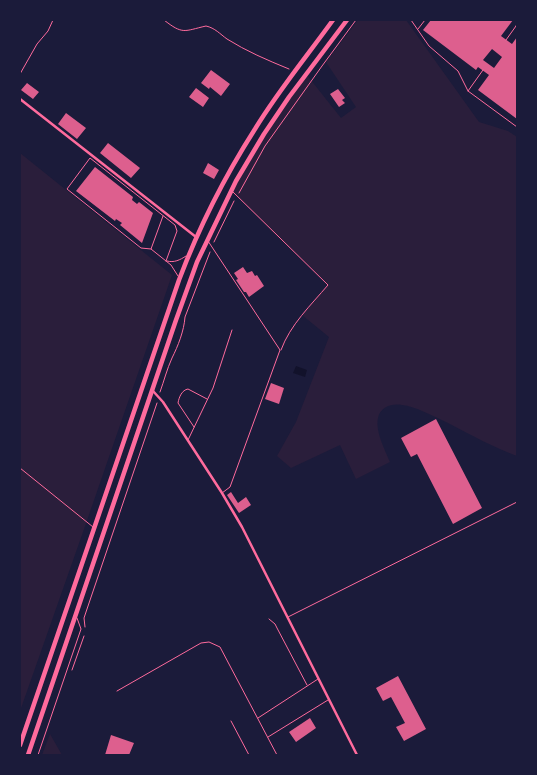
<!DOCTYPE html>
<style>
body{margin:0}
#map{position:relative;width:537px;height:775px;overflow:hidden;background:#1b1b3a;font-family:Quicksand,sans-serif}
canvas{display:block}
.frame{position:absolute;inset:0;border:21px solid #1b1b3a;pointer-events:none}
</style>
<div id="map">
<canvas width="537" height="775"></canvas>
<div class="frame"></div>
</div>
<script>
const context = document.querySelector('canvas').getContext('2d');
context.lineJoin = 'round';
function fill(path, color) { context.fillStyle = color; context.fill(path, 'evenodd'); }
function stroke(path, color, width, dash) { context.strokeStyle = color; context.lineWidth = width; context.lineCap = dash ? 'butt' : 'round'; context.setLineDash(dash || []); context.stroke(path); }
fill(new Path2D(`
 M358,20H406L479,122L508,131L517,137V456C493,447 471,435 448,423C435,417 415,406 402,405C392,403 380,407 378,418C375,431 385,450 390,462L356,479L340,445L291,468L277,456L296,422L329,337L302,315L328,285L231,191L264,134L306,74L341,118L356,107L326,62Z
 M20,153L172,275L83,532L20,711Z
 M50,734L62,755H42Z`), '#2a1e3b');
fill(new Path2D(`
 M296,366L307,370L305,377L293,373Z`), '#12122b');
fill(new Path2D(`
 M431,20H513L501,36L512,44L517,37V119L478,90L489,75L478,67L476,70L423,30ZM492,49L502,57L494,68L483,60Z
 M211,70L230,84L221,96L210,87L209,89L201,83Z
 M27,83L39,92L33,99L21,90Z
 M196,88L209,98L203,107L189,97Z
 M338,89L345,98L342,100L345,103L339,107L330,94Z
 M66,113L86,128L77,139L58,124Z
 M108,143L140,168L131,178L100,153Z
 M208,163L219,170L214,179L203,173Z
 M95,167L133,197L132,200L137,204L139,202L153,213L142,243L120,225L122,223L116,219L115,221L76,191Z
 M243,267L247,273L252,271L255,276L257,275L264,286L249,297L246,292H244L236,280L238,279L234,273Z
 M271,383L284,388L279,404L265,399Z
 M436,419L482,508L453,524L417,454L411,457L401,438Z
 M231,492L238,503L246,497L251,505L239,513L227,495Z
 M398,676L426,729L404,741L396,727L405,723L391,697L383,701L376,688Z
 M310,718L316,728L296,742L289,732Z
 M111,735L134,743L129,755H105Z`), '#dd5f8e');
stroke(new Path2D(`
 M164,20C183,35 184,31 206,26C215,28 220,34 227,39C246,51 267,60 289,69
 M20,74L37,44L48,31L53,20
 M239,193L265,146L322,66L356,20
 M214,242L234,201
 M160,392C164,381 167,369 172,358C178,346 184,331 185,317L210,252
 M85,627L84,618L87,609L157,403
 M72,670L84,636`), '#ff6b9d', 1);
stroke(new Path2D(`
 M411,20L429,46L458,71L468,91L517,127
 M517,24L516,26L517,27
 M418,29L425,20
 M506,40L516,26
 M468,91L483,70
 M233,192L328,285C311,305 290,325 281,350
 M163,216L151,249L171,265L178,276
 M208,241L280,350L230,487L222,493
 M151,249L141,248L67,189L90,158L175,225L177,231L166,261
 M167,261C174,263 180,260 186,256
 M194,427L178,403C179,397 182,390 188,389L207,399
 M188,440L213,388L232,330
 M20,468L93,527
 M288,617L517,502
 M269,619L275,624L277,628L307,685
 M117,691L201,643L209,642L220,647L277,755
 M258,718L318,679
 M231,721L249,755
 M268,737L328,700
 M38,755L81,629L77,618`), '#ff6b9d', 1);
stroke(new Path2D(`
 M20,99L196,237
 M153,391L163,402L222,493L242,527L357,755`), '#ff6b9d', 2.5);
stroke(new Path2D(`
 M20,745L179,280C199,227 225,176 255,129C278,91 307,56 333,20
 M28,755L176,320L197,262L236,181L264,134L289,97L347,20`), '#ff6b9d', 4.5);
</script>
